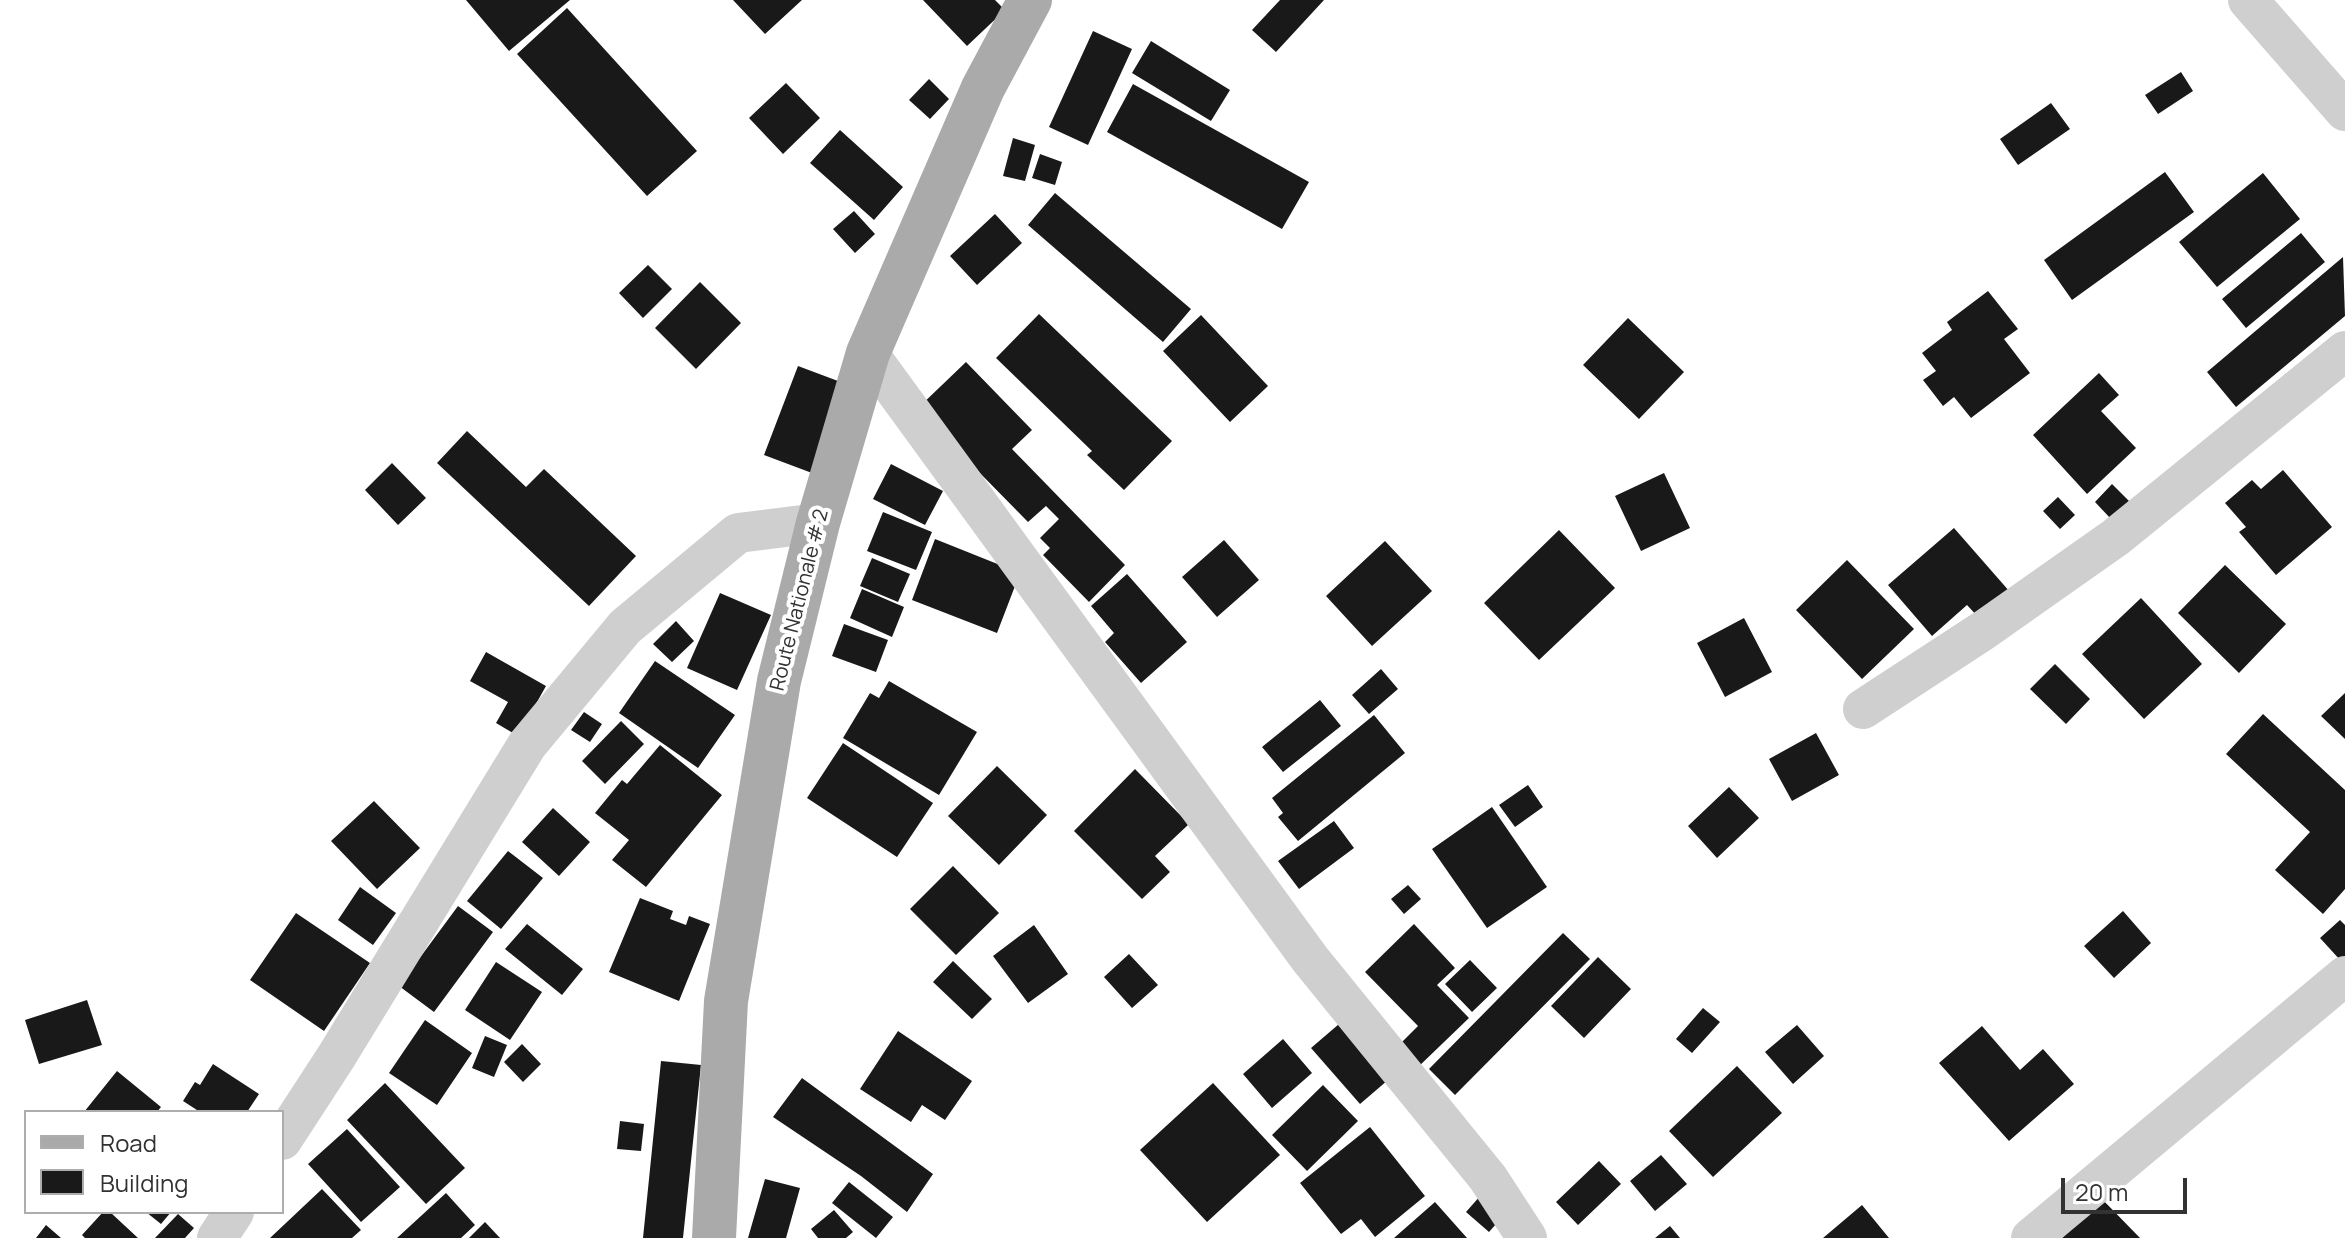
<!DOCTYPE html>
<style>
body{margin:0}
#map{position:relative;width:2345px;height:1238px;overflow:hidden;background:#fff;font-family:Manrope,sans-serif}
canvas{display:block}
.legend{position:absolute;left:24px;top:1110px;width:260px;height:104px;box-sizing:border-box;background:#fff;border:2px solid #adadad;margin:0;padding:10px 14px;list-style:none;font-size:24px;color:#323232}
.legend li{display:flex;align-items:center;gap:16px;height:40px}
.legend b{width:40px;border:2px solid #adadad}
.scale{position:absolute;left:2061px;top:1178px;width:126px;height:36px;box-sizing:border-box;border:4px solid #323232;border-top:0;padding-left:10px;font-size:24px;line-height:28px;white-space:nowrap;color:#323232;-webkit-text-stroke:6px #fff;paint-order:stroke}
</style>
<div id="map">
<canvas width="2345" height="1238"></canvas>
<ul class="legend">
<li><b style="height:10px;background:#aaa"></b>Road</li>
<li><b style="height:22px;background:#191919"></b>Building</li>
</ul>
<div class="scale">20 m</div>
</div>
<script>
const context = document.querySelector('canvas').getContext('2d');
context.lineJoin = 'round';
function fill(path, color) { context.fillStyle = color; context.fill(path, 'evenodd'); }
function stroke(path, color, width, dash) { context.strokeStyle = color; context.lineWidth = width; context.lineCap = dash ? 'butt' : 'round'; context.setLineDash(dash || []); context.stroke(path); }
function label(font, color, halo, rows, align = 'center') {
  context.font = font + ' Manrope,sans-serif'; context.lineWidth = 8; context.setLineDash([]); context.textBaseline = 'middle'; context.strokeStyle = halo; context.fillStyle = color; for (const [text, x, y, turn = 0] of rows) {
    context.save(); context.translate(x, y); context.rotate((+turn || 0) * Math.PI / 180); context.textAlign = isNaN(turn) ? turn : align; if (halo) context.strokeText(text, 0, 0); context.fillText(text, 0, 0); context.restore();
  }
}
fill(new Path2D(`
 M466,0H570L509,51Z
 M733,0H802L765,34Z
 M923,0H995L1005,10L967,46Z
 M1280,0H1324L1276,52L1252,30Z
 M567,8L697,151L647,196L517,54Z
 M1093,31L1132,49L1088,145L1049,127Z
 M1151,41L1230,90L1211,121L1132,73Z
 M2181,72L2193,91L2158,114L2145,95Z
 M929,79L949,99L930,119L909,100Z
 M786,83L820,118L783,154L749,118Z
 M1133,84L1309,182L1282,229L1107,132Z
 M2051,103L2070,129L2018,165L2000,139Z
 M840,130L903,187L874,220L810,163Z
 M1013,138L1035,145L1025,181L1003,176Z
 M1040,154L1062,162L1055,185L1032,178Z
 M2165,172L2194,212L2072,300L2044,260Z
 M2263,173L2300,219L2217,287L2179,242Z
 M1055,193L1191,309L1163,342L1028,225Z
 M854,211L875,234L855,253L833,229Z
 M995,214L1022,243L977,285L950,256Z
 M2301,233L2325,262L2246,328L2222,299Z
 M2343,257L2345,316L2236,407L2207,372Z
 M648,265L672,289L643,318L619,293Z
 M700,282L741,323L696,369L655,328Z
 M1988,291L2018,329L2004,339L2030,373L1971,418L1954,397L1943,406L1923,380L1936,371L1922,353L1952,330L1947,322Z
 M1039,314L1172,441L1124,490L1087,455L1092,451L996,358Z
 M1201,315L1268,386L1230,422L1163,351Z
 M1628,318L1684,372L1639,419L1583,365Z
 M966,362L1032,430L1012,449L1125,565L1089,602L1043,555L1050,548L1040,538L1059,519L1046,506L1028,522L917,409Z
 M798,366L846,384L812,473L764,455Z
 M2099,373L2119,395L2101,411L2136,448L2087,494L2033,435Z
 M467,431L526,487L544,469L636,556L589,606L437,463Z
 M392,463L426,498L398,525L365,490Z
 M891,464L943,491L925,525L873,499Z
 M2283,470L2332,527L2276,575L2239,532L2246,527L2225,503L2252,480L2261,489Z
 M1664,473L1690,528L1641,551L1615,496Z
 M2112,484L2129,501L2111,519L2095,502Z
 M2058,497L2075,515L2060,529L2043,511Z
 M883,512L932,532L916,570L867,551Z
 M1954,528L2010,592L1979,618L1967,605L1932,636L1888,585Z
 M1559,530L1615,588L1539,660L1484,603Z
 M935,539L1020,573L997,633L912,600Z
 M1224,540L1259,580L1217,617L1182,577Z
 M1385,541L1432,591L1372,646L1326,596Z
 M872,558L910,574L898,602L860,586Z
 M1847,560L1914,629L1862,679L1796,610Z
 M2225,565L2286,624L2239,673L2178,613Z
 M1127,574L1187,642L1141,683L1105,642L1114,633L1091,606Z
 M862,589L904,607L892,637L850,618Z
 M720,593L771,615L737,690L687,668Z
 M2141,598L2202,664L2144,719L2082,654Z
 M1744,618L1772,672L1725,697L1697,643Z
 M676,621L694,641L672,662L653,644Z
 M844,624L888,640L876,672L832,656Z
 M486,652L546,686L518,736L496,723L508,702L470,681Z
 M655,661L735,715L698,768L619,713Z
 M2055,664L2090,699L2066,724L2030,689Z
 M1381,669L1398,689L1369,714L1352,695Z
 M889,681L977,732L939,795L843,738L870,693L879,698Z
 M2345,693V739L2321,716Z
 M1320,700L1341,726L1283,772L1262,747Z
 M584,712L602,724L590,742L571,730Z
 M2263,714L2345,790V889L2323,914L2275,870L2310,832L2226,754Z
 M1374,715L1405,753L1298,841L1278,817L1283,813L1272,798Z
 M621,721L644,744L605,784L582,761Z
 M1816,733L1839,775L1792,801L1769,759Z
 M843,743L933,803L897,857L807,798Z
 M660,745L722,795L646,887L612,860L629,840L595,813L622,780L627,784Z
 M997,766L1047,815L999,865L948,816Z
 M1135,769L1189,824L1155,856L1170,872L1142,899L1074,831Z
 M1528,785L1543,807L1515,827L1499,805Z
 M1729,787L1759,818L1717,858L1688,826Z
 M374,801L420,848L377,889L331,841Z
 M1492,807L1547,887L1487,928L1432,849Z
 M553,808L590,842L559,876L522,842Z
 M1334,821L1354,848L1299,889L1278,861Z
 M508,851L543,878L501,929L467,901Z
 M953,866L999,913L956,955L910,909Z
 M1408,885L1421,899L1404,914L1391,899Z
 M360,887L396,913L373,945L338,920Z
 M640,898L673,911L670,919L686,925L689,916L710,924L679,1001L609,972Z
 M458,906L493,932L434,1012L399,986Z
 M2123,911L2151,943L2114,978L2084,946Z
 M296,913L370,963L324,1031L250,980Z
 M2340,920L2345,925V956L2341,961L2320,938Z
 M527,924L583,969L562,995L505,949Z
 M1414,924L1455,968L1437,985L1469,1018L1416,1069L1396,1048L1418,1026L1365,972Z
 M1034,925L1068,974L1028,1003L993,956Z
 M1563,933L1590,959L1455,1095L1429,1069Z
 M1129,954L1158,985L1132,1008L1104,977Z
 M1598,957L1631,989L1584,1038L1551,1006Z
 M1470,960L1497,988L1472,1012L1445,984Z
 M953,961L992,999L972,1019L933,982Z
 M496,962L542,992L510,1040L465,1010Z
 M87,1000L102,1045L39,1064L25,1020Z
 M1703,1008L1720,1022L1692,1053L1676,1039Z
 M1346,1018L1395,1074L1360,1104L1311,1048Z
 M425,1020L472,1053L437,1105L389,1073Z
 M1797,1025L1824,1056L1793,1084L1765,1052Z
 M1982,1026L2020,1070L2043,1049L2074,1084L2009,1141L1939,1063Z
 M898,1031L972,1081L945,1120L922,1105L911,1122L860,1089Z
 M485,1036L507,1045L494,1077L472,1068Z
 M1283,1039L1312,1073L1272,1108L1243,1074Z
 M522,1044L541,1064L523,1082L504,1062Z
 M661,1061L701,1065L683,1238H643Z
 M213,1064L259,1094L247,1112H200L183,1101L195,1082L200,1085Z
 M1737,1066L1782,1113L1713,1177L1669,1131Z
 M117,1071L161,1107L157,1112H84Z
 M802,1078L933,1174L907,1212L861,1176L773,1117Z
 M385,1083L465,1168L426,1204L347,1120Z
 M1213,1083L1280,1155L1207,1222L1140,1150Z
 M1323,1085L1358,1121L1307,1171L1272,1135Z
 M620,1121L644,1124L641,1151L617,1149Z
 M1370,1127L1425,1196L1375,1237L1361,1219L1341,1234L1300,1183Z
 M347,1129L400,1187L361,1222L308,1164Z
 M1661,1155L1687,1184L1655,1211L1630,1181Z
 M1599,1161L1621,1184L1578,1225L1556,1202Z
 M765,1179L800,1188L786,1238H748Z
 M849,1182L893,1217L876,1238L832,1203Z
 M322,1189L361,1230L352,1238H270Z
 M446,1193L475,1225L461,1238H397Z
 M1481,1195L1504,1215L1489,1232L1466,1212Z
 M2102,1199L2140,1238H2062Z
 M1435,1202L1467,1238H1394Z
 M1862,1205L1889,1238H1823Z
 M834,1210L853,1232L846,1238H818L811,1229Z
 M103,1212H110L138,1238H85L82,1235Z
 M146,1212H171L161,1224Z
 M178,1214L194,1228L185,1238H155Z
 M485,1222L500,1238H469Z
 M46,1225L61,1238H36Z
 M1670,1226L1680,1238H1655Z`), '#191919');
stroke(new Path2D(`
 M2248,0L2345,111
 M868,353L1310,959L1488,1178L1527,1238
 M1863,709L1984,630L2116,537L2345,351
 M282,1140L336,1057L527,745L625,627L738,533L818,523
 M217,1238L234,1212
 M2031,1238L2345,976`), '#cfcfcf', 40);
stroke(new Path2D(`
 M714,1238L726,1001L779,681L818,523L868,353L983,88L1030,0`), '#aaa', 44);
label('20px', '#323232', '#fff', [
 ["Route Nationale # 2",800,600,-76]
]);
</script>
